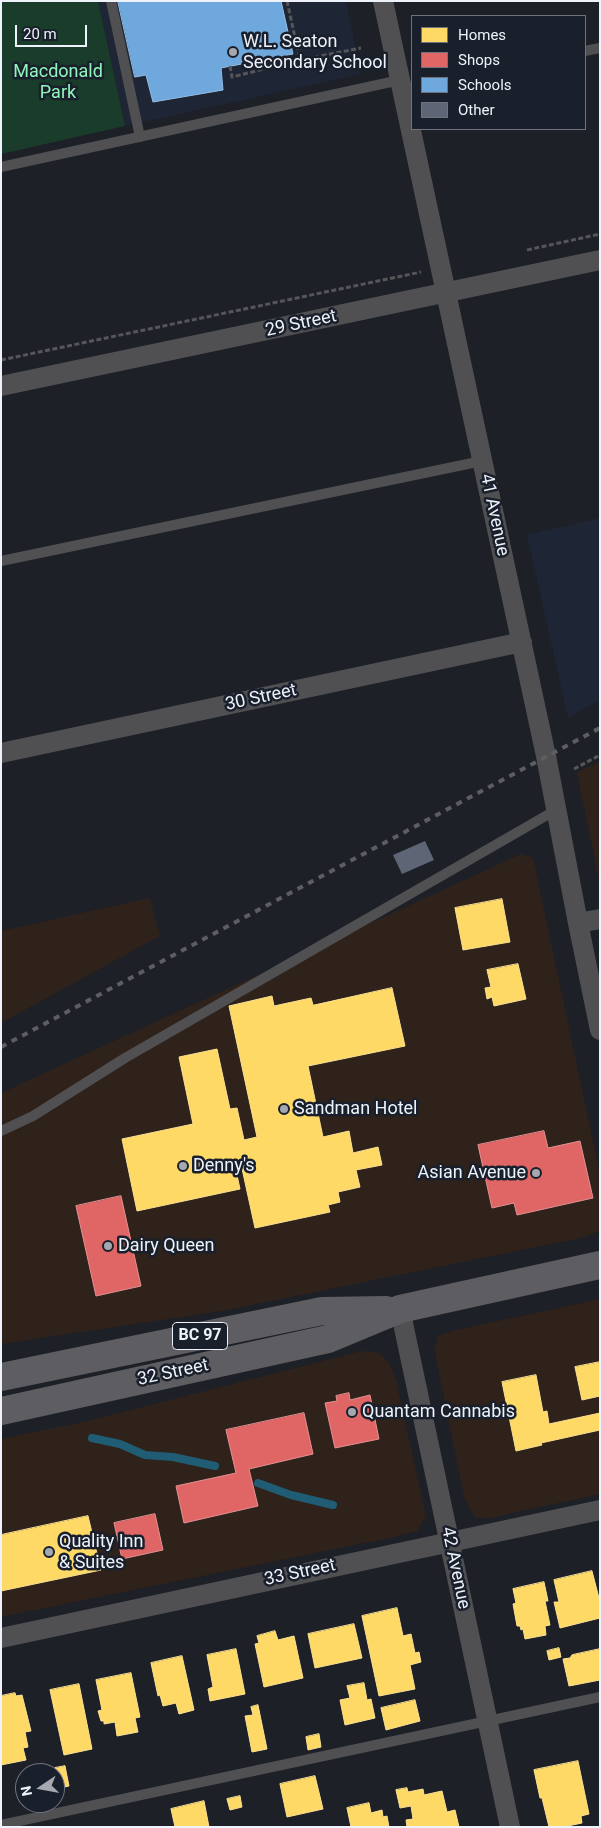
<!DOCTYPE html>
<style>
body{margin:0}
#map{position:relative;width:601px;height:1828px;overflow:hidden;background:#1d2027;font-family:Roboto,sans-serif}
canvas{display:block}
.frame{position:absolute;inset:0;border:2px solid #eef2fb;pointer-events:none}
.legend{position:absolute;left:411px;top:15px;width:175px;height:115px;box-sizing:border-box;background:#191f2b;border:1px solid #6e737e;margin:0;padding:6px 9px;list-style:none;font-size:15px;color:#eef2fb}
.legend li{display:flex;align-items:center;gap:10px;height:25px}
.legend b{width:25px;border:1px solid #6e737e}
.north{position:absolute;left:15px;top:1763px;width:50px;height:50px;box-sizing:border-box;background:#191f2b;border:1px solid #6e737e;border-radius:50%;rotate:258deg;font-size:14px;font-weight:700;line-height:20px;text-align:center;color:#eef2fb}
.north::after{content:'';display:block;margin:auto;width:18px;height:22px;background:#a5a8b1;clip-path:polygon(50% 0,100% 100%,50% 72%,0 100%)}
.scale{position:absolute;left:15px;top:25px;width:72px;height:22px;box-sizing:border-box;border:2px solid #eef2fb;border-top:0;padding-left:6px;font-size:15px;line-height:18px;white-space:nowrap;color:#eef2fb;-webkit-text-stroke:4px #191f2b;paint-order:stroke}
</style>
<div id="map">
<canvas width="601" height="1828"></canvas>
<div class="frame"></div>
<ul class="legend">
<li><b style="height:14px;background:#ffd966"></b>Homes</li>
<li><b style="height:14px;background:#e06666"></b>Shops</li>
<li><b style="height:14px;background:#6fa8dc"></b>Schools</li>
<li><b style="height:14px;background:#5e6574"></b>Other</li>
</ul>
<div class="north">N</div>
<div class="scale">20 m</div>
</div>
<script>
const context = document.querySelector('canvas').getContext('2d');
context.lineJoin = 'round';
function fill(path, color) { context.fillStyle = color; context.fill(path, 'evenodd'); }
function stroke(path, color, width, dash) { context.strokeStyle = color; context.lineWidth = width; context.lineCap = dash ? 'butt' : 'round'; context.setLineDash(dash || []); context.stroke(path); }
function label(font, color, halo, rows, align = 'center') {
  context.font = font + ' Roboto,sans-serif'; context.lineWidth = 5; context.setLineDash([]); context.textBaseline = 'middle'; context.strokeStyle = halo; context.fillStyle = color; for (const [text, x, y, turn = 0] of rows) {
    context.save(); context.translate(x, y); context.rotate((+turn || 0) * Math.PI / 180); context.textAlign = isNaN(turn) ? turn : align; if (halo) context.strokeText(text, 0, 0); context.fillText(text, 0, 0); context.restore();
  }
}
fill(new Path2D(`
 M600,761V885L577,773Z
 M521,854L533,858L600,1174V1231L581,1238L222,1311L1,1344V1093Z
 M150,898L160,936L1,1023V931Z
 M600,1299V1494L490,1518H475L464,1497L434,1349L438,1336L452,1331Z
 M362,1351L379,1353L389,1363L396,1380L426,1516L417,1531L394,1537L1,1617V1439L87,1421Z`), '#2f221a');
fill(new Path2D(`
 M98,1H346L361,74L125,126Z
 M600,518V700L568,718L527,535Z`), '#1e2636');
fill(new Path2D(`
 M1,1H98L125,126L1,154Z`), '#1a3c2b');
const homes = new Path2D(`
 M502,899L510,942L463,950L455,908Z
 M518,964L526,999L494,1006L492,997L487,999L485,988L491,987L487,970Z
 M392,988L405,1046L308,1066L323,1137L349,1131L353,1153L378,1147L382,1165L356,1170L360,1187L338,1192L340,1202L328,1205L330,1212L255,1228L241,1164L235,1166L240,1189L137,1211L122,1139L193,1124L179,1057L217,1049L230,1109L237,1108L244,1140L257,1137L229,1006L272,996L274,1006L311,998L313,1005Z
 M600,1362V1396L582,1400L575,1367Z
 M536,1375L543,1412L547,1411L549,1424L600,1413V1430L541,1443L542,1445L516,1451L502,1382Z
 M88,1516L101,1570L1,1591V1535Z
 M592,1571L600,1602V1618L560,1628L554,1602H559L554,1580Z
 M544,1582L548,1601H545L550,1625L545,1626L546,1635L525,1639L523,1629L521,1630L520,1626H517L513,1604L516,1603L513,1589Z
 M397,1608L403,1636L411,1634L415,1653L419,1652L421,1662L410,1665L415,1689L379,1696L362,1616Z
 M354,1624L362,1658L315,1668L308,1634Z
 M275,1631L278,1640L294,1636L303,1678L264,1687L255,1644L259,1643L257,1636Z
 M559,1648L561,1657L549,1660L547,1651Z
 M236,1649L245,1694L210,1701L208,1689L213,1687L207,1655Z
 M600,1649V1680L569,1686L563,1659L570,1658L572,1655Z
 M182,1656L194,1710L179,1714L176,1703L163,1706L160,1695L158,1696L151,1663Z
 M131,1673L140,1717L135,1718L138,1732L117,1736L115,1722L104,1724V1721H101L98,1711L102,1710L96,1680Z
 M364,1683L367,1700L371,1699L375,1718L345,1725L340,1700L350,1698L347,1686Z
 M79,1684L92,1749L64,1755L50,1690Z
 M15,1693L16,1696L22,1695L31,1731L25,1732L28,1747L23,1748L26,1760L1,1765V1696Z
 M415,1700L420,1721L386,1730L381,1708Z
 M258,1705L267,1749L252,1752L245,1716L253,1715L251,1707Z
 M319,1734L321,1747L308,1750L306,1737Z
 M578,1761L589,1814L581,1816L582,1823L563,1827H549L542,1798H540L534,1770Z
 M65,1766L69,1786L60,1788L55,1768Z
 M315,1776L323,1809L287,1817L280,1784Z
 M25,1788V1803H29L24,1804L21,1789Z
 M407,1788L408,1792L423,1789L424,1795L442,1791L447,1812L455,1810L459,1827H407L406,1820L413,1819L411,1806L400,1808L396,1790Z
 M240,1796L242,1807L230,1810L227,1799Z
 M204,1801L209,1827H175L171,1809Z
 M369,1803L371,1813L382,1810L383,1817L387,1816L389,1827H351L347,1808Z`);
fill(homes, '#ffd966');
stroke(homes, '#fae093', 1);
const shops = new Path2D(`
 M544,1131L548,1148L580,1141L593,1198L517,1215L514,1203L492,1208L478,1145Z
 M121,1196L141,1286L96,1296L76,1206Z
 M349,1393L350,1400L370,1395L379,1439L335,1448L325,1403L337,1401L336,1396Z
 M304,1413L313,1454L249,1469L258,1506L184,1523L176,1486L236,1473L226,1430Z
 M155,1514L163,1550L122,1559L114,1523Z`);
fill(shops, '#e06666');
stroke(shops, '#e49093', 1);
const schools = new Path2D(`
 M118,1H281L293,54L221,68L223,90L153,102L146,75L135,77Z`);
fill(schools, '#6fa8dc');
stroke(schools, '#95bee5', 1);
stroke(new Path2D(`
 M92,1438L120,1444L145,1455L173,1457L215,1466
 M258,1483L291,1495L333,1505`), '#205c73', 8);
fill(new Path2D(`
 M425,841L434,860L402,874L393,855Z`), '#5e6574');
stroke(new Path2D(`
 M287,1L300,60L361,48
 M230,66L232,77L300,60
 M527,250L600,234
 M1,360L421,272
 M574,769L600,755`), '#565659', 3, [5, 2.5]);
stroke(new Path2D(`
 M111,1L140,137
 M585,51L600,48
 M1,167L400,80
 M1,561L482,461
 M1,1131L33,1116L125,1058L556,810
 M1,1825L600,1697`), '#505053', 10);
stroke(new Path2D(`
 M383,1L546,756L578,923L600,1030
 M1,386L600,260
 M1,753L522,642
 M578,923L600,919
 M400,1309L510,1827
 M1,1638L600,1510`), '#505053', 20);
stroke(new Path2D(`
 M1,1377L322,1311L386,1310
 M1,1411L328,1339L400,1309L600,1265`), '#5e5d61', 28);
stroke(new Path2D(`
 M1,1047L600,728`), '#5d5e62', 4, [6, 6]);
for (const [x, y, r, color] of [
 [233,52,5,"#a5a8b1"],
 [284,1109,5,"#a5a8b1"],
 [183,1166,5,"#a5a8b1"],
 [536,1173,5,"#a5a8b1"],
 [108,1246,5,"#a5a8b1"],
 [352,1412,5,"#a5a8b1"],
 [49,1552,5,"#a5a8b1"]
]) { const dot = new Path2D(); dot.arc(x, y, r, 0, 2 * Math.PI); context.fillStyle = color; context.fill(dot); stroke(dot, '#191f2b', 2); }
for (const [x, y, w] of [
 [200,1336,55]
]) { const box = new Path2D(); box.roundRect(x - w / 2, y - 13.5, w, 27, 4); context.fillStyle = '#191f2b'; context.fill(box); stroke(box, '#eef2fb', 1); }
label('bold 16px', '#eef2fb', null, [
 ["BC 97",200,1336]
]);
label('18px', '#eef2fb', '#191f2b', [
 ["W.L. Seaton",243,42],
 ["Secondary School",243,63],
 ["Sandman Hotel",294,1109],
 ["Denny's",193,1166],
 ["Asian Avenue",526,1173,"right"],
 ["Dairy Queen",118,1246],
 ["Quantam Cannabis",362,1412],
 ["Quality Inn",59,1542],
 ["& Suites",59,1563]
], 'left');
label('18px', '#90f5bb', '#191f2b', [
 ["Macdonald",58,72],
 ["Park",58,93]
]);
label('18px', '#eef2fb', '#191f2b', [
 ["29 Street",301,324,-12],
 ["41 Avenue",494,515,78],
 ["30 Street",261,698,-12],
 ["32 Street",173,1373,-12],
 ["42 Avenue",455,1568,78],
 ["33 Street",300,1573,-12]
]);
</script>
